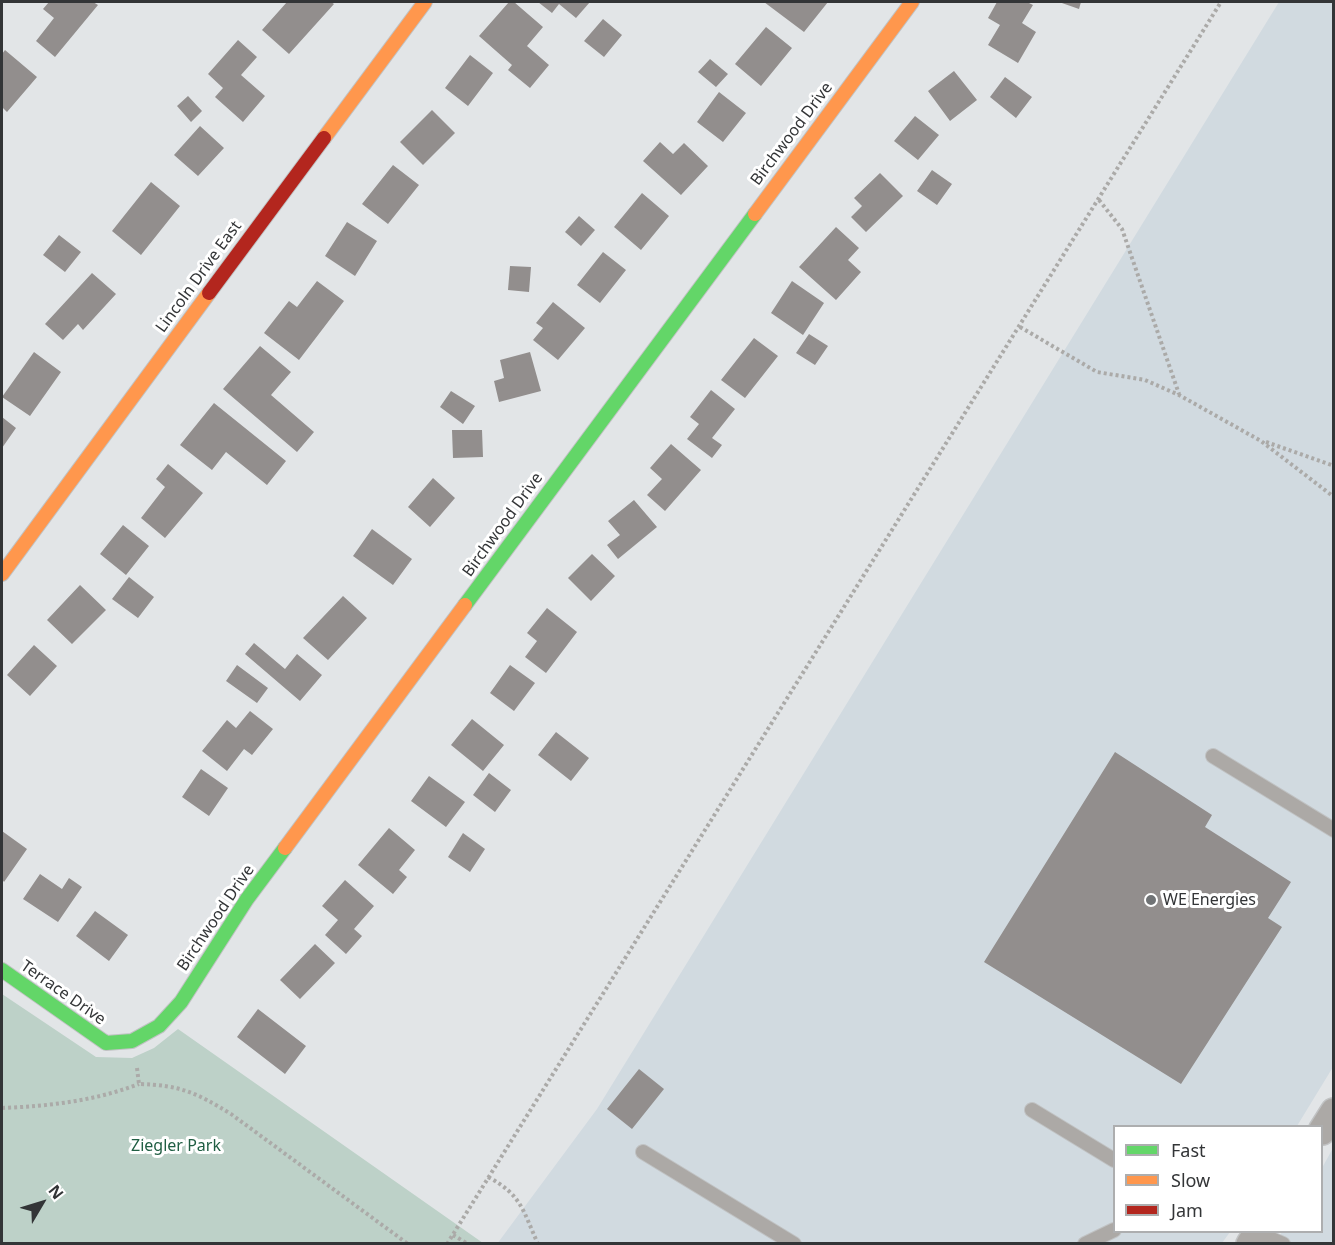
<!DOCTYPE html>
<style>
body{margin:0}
#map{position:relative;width:1335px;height:1245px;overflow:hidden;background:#e2e5e7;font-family:"Noto Sans",sans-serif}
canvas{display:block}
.frame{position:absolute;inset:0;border:3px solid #333537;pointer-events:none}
.legend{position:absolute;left:1113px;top:1125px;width:210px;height:108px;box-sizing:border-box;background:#fff;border:2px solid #adaeaf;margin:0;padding:8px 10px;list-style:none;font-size:18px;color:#333537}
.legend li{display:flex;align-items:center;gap:12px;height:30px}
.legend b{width:30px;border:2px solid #adaeaf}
.north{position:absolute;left:12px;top:1173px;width:60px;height:60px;-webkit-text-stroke:4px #fff;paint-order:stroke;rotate:52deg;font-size:16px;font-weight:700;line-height:24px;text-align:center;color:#333537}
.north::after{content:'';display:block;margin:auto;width:21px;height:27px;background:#333537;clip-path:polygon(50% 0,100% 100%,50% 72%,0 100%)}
</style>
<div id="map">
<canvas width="1335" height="1245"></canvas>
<div class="frame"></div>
<ul class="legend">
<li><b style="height:8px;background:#63d668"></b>Fast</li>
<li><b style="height:8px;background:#ff974d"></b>Slow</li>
<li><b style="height:8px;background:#b3261e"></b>Jam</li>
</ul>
<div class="north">N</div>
</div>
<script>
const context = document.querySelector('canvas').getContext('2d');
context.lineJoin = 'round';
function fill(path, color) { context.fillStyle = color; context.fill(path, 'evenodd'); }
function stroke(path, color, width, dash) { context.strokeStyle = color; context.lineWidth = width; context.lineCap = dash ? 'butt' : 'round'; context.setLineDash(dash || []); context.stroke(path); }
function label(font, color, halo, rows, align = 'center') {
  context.font = font + ' "Noto Sans",sans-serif'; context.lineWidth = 6; context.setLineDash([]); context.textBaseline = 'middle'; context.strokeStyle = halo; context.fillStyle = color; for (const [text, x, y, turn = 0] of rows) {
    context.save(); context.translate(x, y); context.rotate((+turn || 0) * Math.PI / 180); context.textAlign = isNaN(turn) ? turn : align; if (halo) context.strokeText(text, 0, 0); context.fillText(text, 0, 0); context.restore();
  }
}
fill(new Path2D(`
 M1279,2H1333V1067L1297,1126H1114V1232H1230L1222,1243L497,1244L597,1109Z
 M1333,1148V1243L1275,1244L1282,1232H1322V1168Z`), '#d1dae0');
fill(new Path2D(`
 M2,994L96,1057L132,1058L154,1048L178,1029L483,1243H2Z`), '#bdd1c8');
fill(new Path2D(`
 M49,2H93L98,5L55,57L36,41L54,18L43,9Z
 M287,2H331L334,4L289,54L262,30Z
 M509,2H514L543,27L527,46L549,65L530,88L508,70L512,65L479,36Z
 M538,2H590L576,18L559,4L552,13Z
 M764,2H828L804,32Z
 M997,2H1027L1033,5L1022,23L1036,32L1018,63L988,45L1000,25L988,18Z
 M1059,2H1081L1079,9Z
 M603,19L622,35L604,57L584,41Z
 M766,27L792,48L761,86L735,64Z
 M238,40L257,57L241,75L265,96L243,122L215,97L223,88L208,74Z
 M5,50L37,77L7,112L2,107V54Z
 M470,55L493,73L468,106L445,88Z
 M710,59L728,74L716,87L698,72Z
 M954,71L977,100L950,121L928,91Z
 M1005,77L1032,97L1016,118L990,97Z
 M719,92L746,113L723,142L697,122Z
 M188,96L202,111L191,122L177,106Z
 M432,110L455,133L423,165L400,142Z
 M915,116L939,135L918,160L894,141Z
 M200,126L224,148L198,176L174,155Z
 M660,142L673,154L684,143L708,166L681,195L643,161Z
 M393,165L419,185L388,224L362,204Z
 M932,170L952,184L937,205L917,191Z
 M880,173L903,196L866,232L851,217L862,206L854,198Z
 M151,182L180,206L141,255L112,231Z
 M642,193L669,216L641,250L614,227Z
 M579,216L595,230L581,246L565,232Z
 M347,222L377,241L355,276L325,256Z
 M836,227L859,248L848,260L861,272L836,300L799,267Z
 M59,235L81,252L65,272L43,255Z
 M603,252L626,270L600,303L577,285Z
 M510,266L531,267L529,292L508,290Z
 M92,273L116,294L83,330L78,324L63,340L45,324Z
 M317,281L344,301L299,360L264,333L289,301L297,307Z
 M792,281L824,303L803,335L771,313Z
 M553,302L585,328L558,360L533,340L543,328L536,323Z
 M809,334L828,346L815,365L796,353Z
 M754,338L778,356L745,398L721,380Z
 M260,346L291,372L271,395L314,432L297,452L223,389Z
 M34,352L61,372L30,416L2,397Z
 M530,352L541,391L499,402L494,381L504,378L500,360Z
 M711,390L735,409L712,438L722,445L712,458L687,439L699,424L690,417Z
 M451,391L475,406L463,424L440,407Z
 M214,403L286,461L267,485L226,452L212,470L180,445Z
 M2,417L16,428L2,448Z
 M452,430H482L483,457L453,458Z
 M671,444L701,470L665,511L647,495L662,479L650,468Z
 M168,464L203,493L165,538L141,518L165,487L156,479Z
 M433,478L455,498L430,527L408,507Z
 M634,500L657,527L618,559L607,545L620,535L608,521Z
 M123,525L149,546L126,575L100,554Z
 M372,529L412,559L393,585L353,556Z
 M592,554L615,576L591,601L568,578Z
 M129,577L154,597L138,618L112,599Z
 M80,585L106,610L72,644L47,620Z
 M343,596L367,618L328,660L303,638Z
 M547,608L577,632L546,673L525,657L537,641L527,633Z
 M254,643L285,669L297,654L322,675L300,701L245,654Z
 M34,645L57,666L30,696L7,675Z
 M237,665L268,688L257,703L226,681Z
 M510,665L535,683L514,711L490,693Z
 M250,711L273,729L252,755L244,749L227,771L202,751L227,720L236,728Z
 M472,719L504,745L483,771L451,745Z
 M556,732L589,758L571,781L538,755Z
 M1115,752L1212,815L1205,827L1291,882L1268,918L1282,927L1181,1084L984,962Z
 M201,769L228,788L209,816L182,797Z
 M489,773L511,790L495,812L473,795Z
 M429,776L465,802L446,827L411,801Z
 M389,828L415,850L399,870L407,877L393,894L358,865Z
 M2,831L27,849L4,882L2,879Z
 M463,833L485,849L470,872L448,857Z
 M40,874L62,889L69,878L82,887L58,922L23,899Z
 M345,880L374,906L354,929L362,936L346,954L325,935L338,920L322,906Z
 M95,911L128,935L109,961L76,936Z
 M315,944L335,963L300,999L280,980Z
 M258,1009L306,1046L285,1074L237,1037Z
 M639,1069L664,1089L632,1129L607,1109Z`), '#928e8d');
const lane = new Path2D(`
 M1213,756L1334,830
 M1032,1110L1114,1160
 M643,1152L794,1244
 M1255,1232L1283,1244
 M1085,1244L1114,1230`);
const street = new Path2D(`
 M1322,1131L1334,1112
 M1250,1244L1258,1232`);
const fast = new Path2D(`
 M465,605L755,214
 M2,970L106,1043L132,1041L159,1026L181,1002L247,899L285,848`);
const slow = new Path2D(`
 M324,138L425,2
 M755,214L912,2
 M2,574L209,293
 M285,848L465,605`);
const jam = new Path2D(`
 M209,293L324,138`);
stroke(lane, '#c0c2c3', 16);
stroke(street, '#c0c2c3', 30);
stroke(fast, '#c0c2c3', 16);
stroke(slow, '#c0c2c3', 16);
stroke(jam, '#c0c2c3', 16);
stroke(new Path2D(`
 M1099,200L1122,229L1179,394
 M1020,327L1097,372L1145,380L1179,395L1261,441L1334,497
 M1266,442L1334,466
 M137,1068L139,1084C180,1085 197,1093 231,1114L408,1244
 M2,1108C50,1106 94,1101 139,1084
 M488,1177C522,1195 523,1211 538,1244
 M453,1235L468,1244
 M447,1244L1221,2`), '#abaaa8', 4, [3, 3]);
stroke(lane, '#aca9a6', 14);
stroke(street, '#aca9a6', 27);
stroke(fast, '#63d668', 14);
stroke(slow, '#ff974d', 14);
stroke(jam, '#b3261e', 14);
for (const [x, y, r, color] of [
 [1151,900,6,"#707375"]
]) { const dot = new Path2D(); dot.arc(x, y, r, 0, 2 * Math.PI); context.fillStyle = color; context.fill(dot); stroke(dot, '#fff', 2); }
label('16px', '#333537', '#fff', [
 ["Birchwood Drive",792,134,-53],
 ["Lincoln Drive East",199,277,-54],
 ["Birchwood Drive",503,525,-54],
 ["Birchwood Drive",216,918,-56],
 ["Terrace Drive",63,993,35]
]);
label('16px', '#333537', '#fff', [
 ["WE Energies",1163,900]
], 'left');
label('16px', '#205e43', '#fff', [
 ["Ziegler Park",176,1146]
]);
</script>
